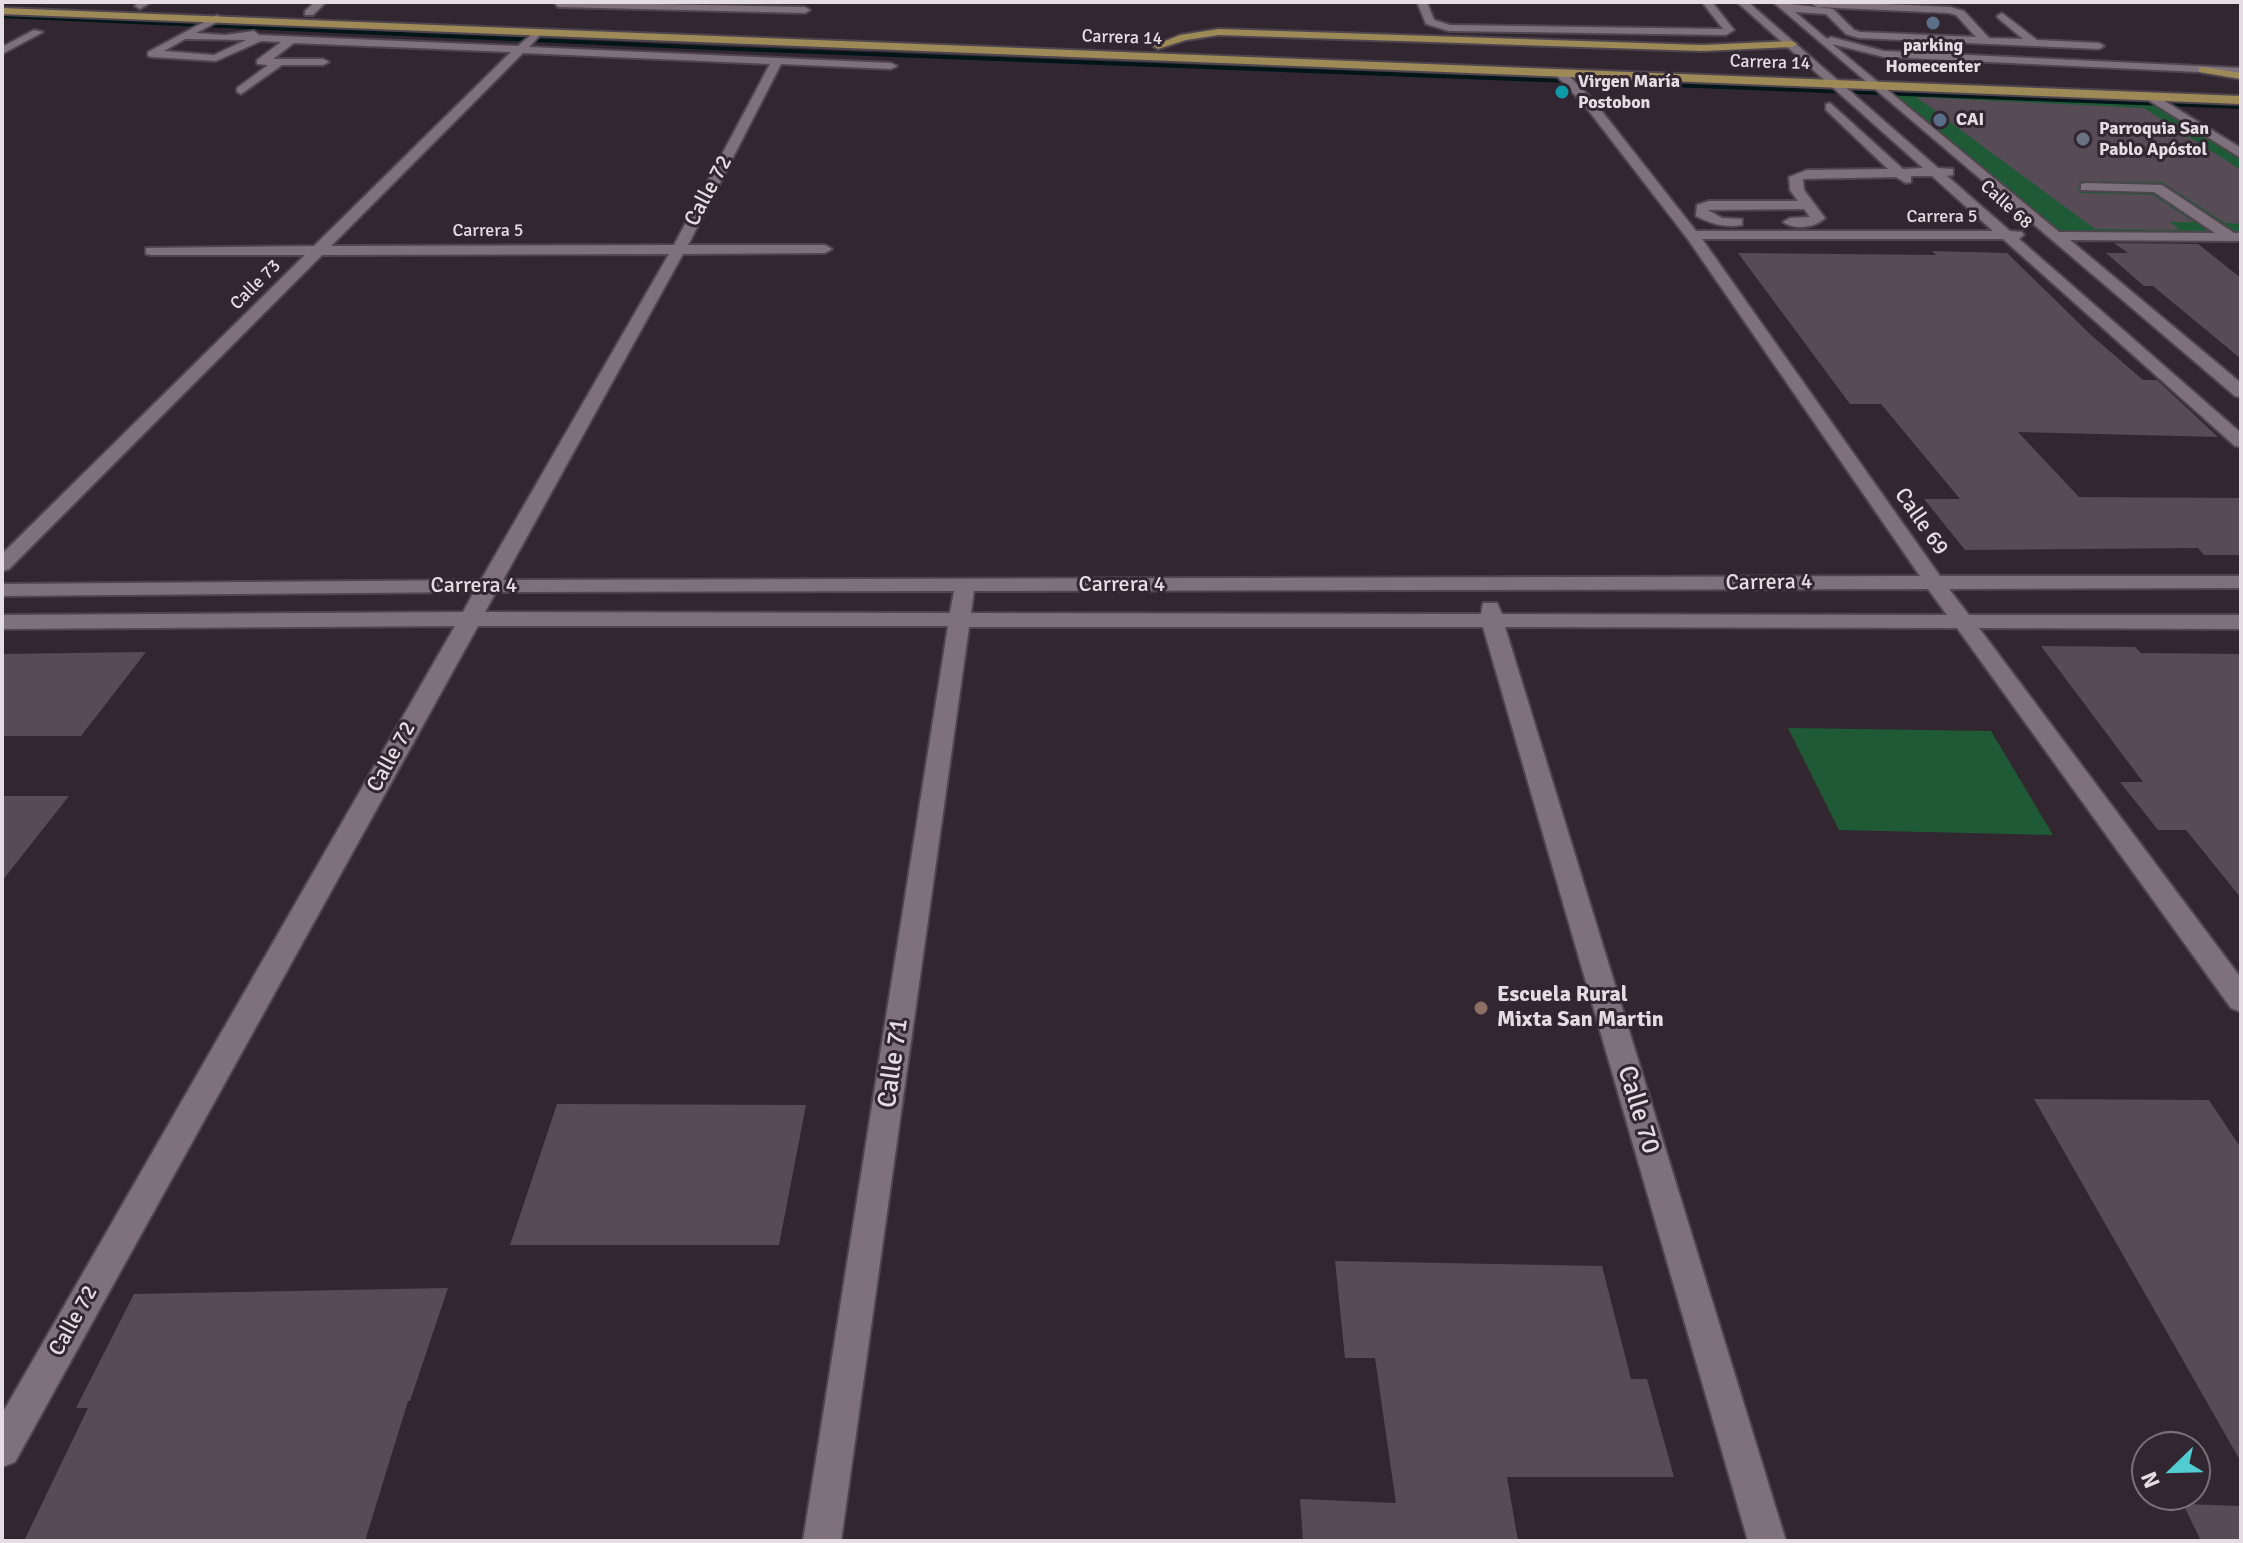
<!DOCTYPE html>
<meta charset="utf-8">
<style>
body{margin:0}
#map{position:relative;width:2243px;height:1543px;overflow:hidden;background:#322731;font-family:Signika,sans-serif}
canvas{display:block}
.frame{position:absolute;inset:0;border:4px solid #e4dde3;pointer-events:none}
.north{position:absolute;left:2131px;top:1431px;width:80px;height:80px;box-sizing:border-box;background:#322731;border:2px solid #797078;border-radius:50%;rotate:247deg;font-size:22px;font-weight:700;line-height:32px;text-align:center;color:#e4dde3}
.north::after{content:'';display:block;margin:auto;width:28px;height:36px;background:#51ccd1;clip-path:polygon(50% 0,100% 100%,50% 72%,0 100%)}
</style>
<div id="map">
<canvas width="2243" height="1543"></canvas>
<div class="frame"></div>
<div class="north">N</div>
</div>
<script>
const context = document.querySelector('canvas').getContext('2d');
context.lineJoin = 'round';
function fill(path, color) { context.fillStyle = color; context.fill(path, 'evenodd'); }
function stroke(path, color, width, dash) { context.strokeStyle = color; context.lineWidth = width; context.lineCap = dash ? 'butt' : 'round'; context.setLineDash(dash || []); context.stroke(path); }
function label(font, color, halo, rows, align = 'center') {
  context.font = font + ' Signika,sans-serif'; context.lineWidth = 6; context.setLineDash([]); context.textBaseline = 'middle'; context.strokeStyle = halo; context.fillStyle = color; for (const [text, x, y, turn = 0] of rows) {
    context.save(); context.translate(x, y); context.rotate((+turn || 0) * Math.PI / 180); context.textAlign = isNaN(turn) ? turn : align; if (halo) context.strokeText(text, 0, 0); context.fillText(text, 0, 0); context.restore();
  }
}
fill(new Path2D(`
 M1874,85L2149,96L2241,154V237L2059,236Z
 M1788,728L1991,731L2053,835L1839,830Z`), '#1f5a36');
fill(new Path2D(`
 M2,14L712,46L2241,105V109L712,50L2,18Z`), '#001517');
fill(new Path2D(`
 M1916,97L2144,108L2241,170V224L2225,223L2162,182L2080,181L2078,190L2081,193L2153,195L2194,222H2170L2180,230L2095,229Z
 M2114,243L2198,244L2241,278V359L2153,286H2144L2106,253H2128Z
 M1932,251L2007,253L2091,335L2143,380H2157L2218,437L2018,432L2079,497L2241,498V555H2204L2198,548L1965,550L1924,499H1960L1881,404H1850L1738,253L1936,255Z
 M2041,646L2135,647L2141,653L2241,654V898L2186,830H2158L2120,782H2143Z
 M146,652L81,736H2V654Z
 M2,796H69L2,881Z
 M2034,1099L2209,1100L2241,1148V1462Z
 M557,1104L806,1105L779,1245H510Z
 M1335,1261L1602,1266L1631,1379H1647L1674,1477H1507L1518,1541H1303L1300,1499L1396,1503L1375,1358H1345Z
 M448,1288L410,1401H408L365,1541H24L88,1408H76L134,1294Z
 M2183,1504L2241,1506V1541H2201Z`), '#574b56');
const minor = new Path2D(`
 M139,2H151L140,9L135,6Z
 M315,2H326L313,15H305V11Z
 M554,2L805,7L810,10L805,13L558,7Z
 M1417,2H1427L1434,20L1450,25L1723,29L1702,2H1712L1734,30L1726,35L1449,31L1426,24Z
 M1737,2H1748L1938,168L1953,169V175L1947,176L2010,231L2022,232L2024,235L2019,239L2241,433V447L2235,446L2003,239H1702L1940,576H2241V588L1949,589L1969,615H2241V629L1979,628L2241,978V1012L2231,1008L1957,628L1505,627L1786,1541H1748L1483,627H969L841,1541H803L948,626H478L15,1462L2,1467V1414L455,626L2,629V615L463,612L474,592L2,596V584L481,580L669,254L322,255L9,569L2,571V554L305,255H151L146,254V248L314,246L511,52L294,43L273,59H323L329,62L323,65H282L241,94L237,92V88L268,65L257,64V60L281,42L261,41L216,61L152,57L148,56V52L217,15L222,18L221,20L196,33L225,35L254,31L259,35L518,46L538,29L543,32L529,47L891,63L897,66L891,69L781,64L688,245H825L832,249L825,253L683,254L503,580L1920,576L1687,238L1585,106L1554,73L1564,71L1593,100L1696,231H1993L1932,176H1911V182L1906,183L1896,177L1803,179L1804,190L1825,218C1815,228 1794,230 1783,222L1790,218L1810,217L1804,209L1708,210L1722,218L1742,219V225C1724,228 1712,224 1696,216L1697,205L1709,201H1798L1790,190L1789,177L1807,170L1888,169L1826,110V104L1830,103L1903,169L1923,168ZM185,39L246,40L214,55L164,51ZM523,53L770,64L674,245L331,246ZM1928,589L1947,615L1502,614L1497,603H1483L1481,614L971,613L974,591ZM954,591L950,613L485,612L496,592Z
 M1773,2L1833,9L1854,30L1860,32L1976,37L1956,15L1949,13L1817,7L1812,4L1840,2L1950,7L1964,11L1989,38L2023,39L1998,18L1997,16L2002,13L2037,40L2099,43L2104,46L2099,49L1859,38L1846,34L1826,14L1795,12L1827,39L1831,37L1884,51L2241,68V74L1884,57L1832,44L2059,232L2215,233L2154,192L2081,190V184L2086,183L2162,185L2234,233H2241V241L2070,240L2241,383V397L2235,396Z
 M34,30L43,32L2,54V47Z
 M2145,94H2153L2241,148V158L2145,98Z`);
const major = new Path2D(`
 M2,8L2241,96V104L2,14Z
 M1219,29L1702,45L1792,41L1797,44L1792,47L1702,51L1219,35L1186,40L1158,49L1153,46L1180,35Z
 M2203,67L2241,73V79L2199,72V68Z`);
stroke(minor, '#4f454e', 4);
stroke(major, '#4f454e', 4);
fill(minor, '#7e717c');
fill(major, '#9e8a57');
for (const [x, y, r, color] of [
 [1933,23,8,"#5c6f8a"],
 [1562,92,8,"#0f9aa8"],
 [1940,120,8,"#5c6f8a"],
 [2083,139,8,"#6b7280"],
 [1481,1008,8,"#8d6e63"]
]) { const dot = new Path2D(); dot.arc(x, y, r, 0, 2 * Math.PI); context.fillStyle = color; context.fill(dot); stroke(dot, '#322731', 3); }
label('18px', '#e4dde3', '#322731', [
 ["Carrera 14",1122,38,2],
 ["Carrera 14",1770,63,2],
 ["Calle 68",2006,205,42],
 ["Carrera 5",1942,217],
 ["Carrera 5",488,231],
 ["Calle 73",256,285,-45]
]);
label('bold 18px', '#e4dde3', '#322731', [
 ["parking",1933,46,"center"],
 ["Homecenter",1933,67,"center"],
 ["Virgen María",1578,82],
 ["Postobon",1578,103],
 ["CAI",1956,120],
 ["Parroquia San",2099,129],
 ["Pablo Apóstol",2099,150]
], 'left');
label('22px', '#e4dde3', '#322731', [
 ["Calle 72",709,191,-62],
 ["Calle 69",1921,522,55],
 ["Carrera 4",1769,583,-1],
 ["Carrera 4",1122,585],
 ["Carrera 4",474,586],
 ["Calle 72",392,757,-61],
 ["Calle 72",74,1321,-61]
]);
label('bold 22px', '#e4dde3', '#322731', [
 ["Escuela Rural",1497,995],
 ["Mixta San Martin",1497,1020]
], 'left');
label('26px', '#e4dde3', '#322731', [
 ["Calle 71",894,1063,-82],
 ["Calle 70",1638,1110,73]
]);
</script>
